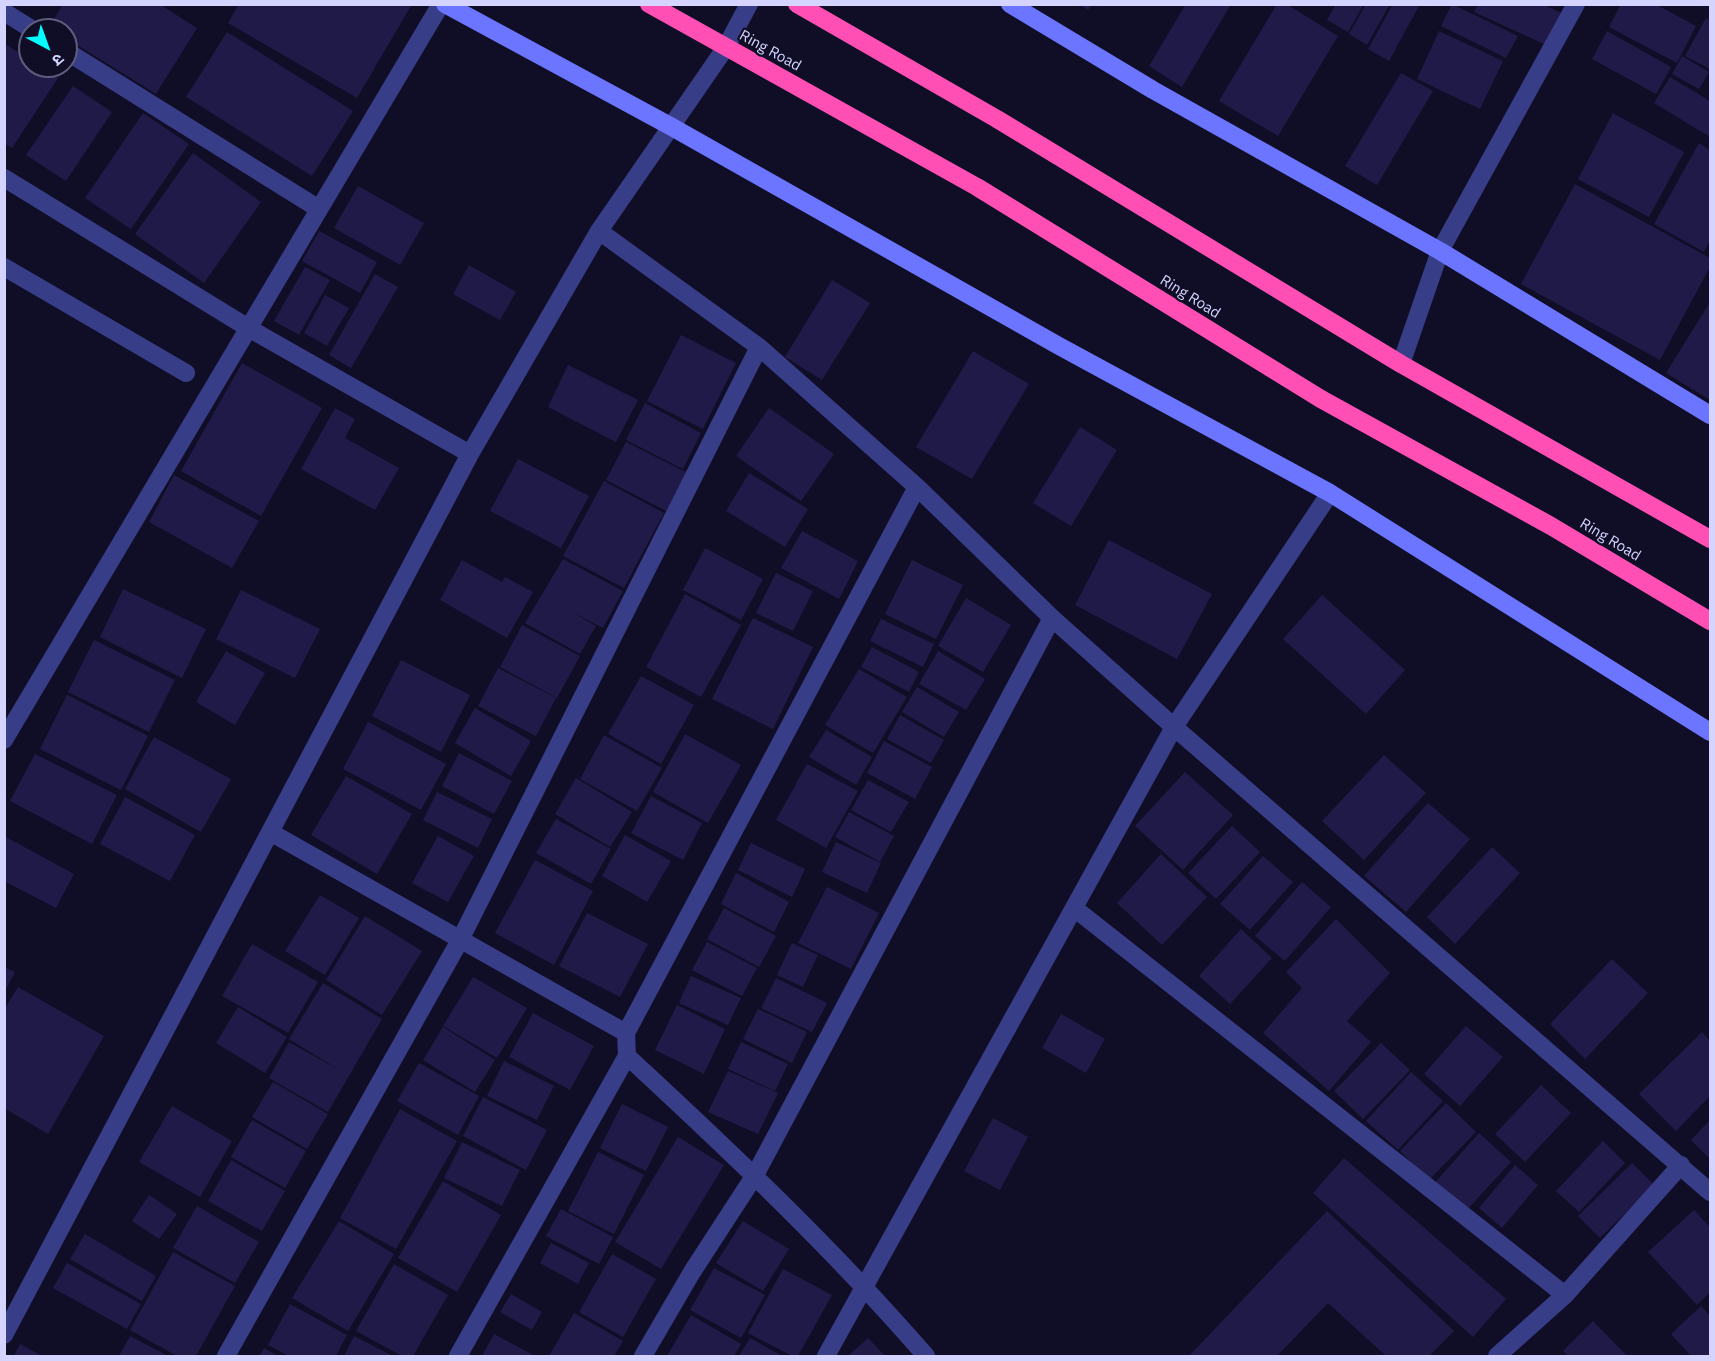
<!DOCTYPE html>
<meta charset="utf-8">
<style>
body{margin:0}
#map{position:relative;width:1715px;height:1361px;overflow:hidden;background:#100e26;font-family:"IBM Plex Sans","Noto Sans Devanagari",sans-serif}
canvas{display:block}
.frame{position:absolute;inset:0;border:6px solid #d5d4ff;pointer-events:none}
.north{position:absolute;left:18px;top:18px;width:60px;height:60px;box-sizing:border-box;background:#100e26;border:2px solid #5f5d7d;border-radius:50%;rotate:139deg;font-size:16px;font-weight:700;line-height:24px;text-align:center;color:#d5d4ff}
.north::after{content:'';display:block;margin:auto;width:21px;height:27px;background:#00fdff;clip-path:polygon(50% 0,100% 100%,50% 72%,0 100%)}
</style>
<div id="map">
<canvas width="1715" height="1361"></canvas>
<div class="frame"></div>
<div class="north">उ</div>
</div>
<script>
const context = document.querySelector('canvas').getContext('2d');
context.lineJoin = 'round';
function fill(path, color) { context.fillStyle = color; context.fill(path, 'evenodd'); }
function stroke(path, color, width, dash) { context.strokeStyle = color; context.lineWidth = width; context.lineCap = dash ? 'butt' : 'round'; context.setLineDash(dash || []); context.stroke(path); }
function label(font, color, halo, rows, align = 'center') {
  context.font = font + ' "IBM Plex Sans",sans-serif'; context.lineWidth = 4.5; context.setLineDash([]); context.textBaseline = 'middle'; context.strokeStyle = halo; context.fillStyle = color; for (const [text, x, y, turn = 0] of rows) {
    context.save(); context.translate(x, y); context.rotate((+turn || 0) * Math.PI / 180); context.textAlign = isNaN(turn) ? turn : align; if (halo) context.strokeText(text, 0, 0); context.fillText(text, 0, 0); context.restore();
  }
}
fill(new Path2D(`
 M63,4H159L197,28L156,94L66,38V30L49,28Z
 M239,4H412L357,98L228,23Z
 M1079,4H1092L1088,10Z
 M1186,4H1231L1182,87L1149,66Z
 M1277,4H1286L1338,36L1278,136L1219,101Z
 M1336,4H1364L1348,32L1327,20Z
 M1366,4H1390L1367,45L1349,34Z
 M1393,4H1420L1389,61L1368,49Z
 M1452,4L1518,36L1506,58L1441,26Z
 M1478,4H1542L1561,13L1546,45L1474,12Z
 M1621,4H1655L1696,26L1677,63L1609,27Z
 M1706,18L1710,21V69L1685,56Z
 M1439,31L1503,61L1480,109L1417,79Z
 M1607,31L1671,67L1656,94L1592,59Z
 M227,32L353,111L312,176L186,97Z
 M4,43L30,60V66H40L58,78L12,148L4,143Z
 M1682,56L1709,72L1699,89L1672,74Z
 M1401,73L1433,91L1377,185L1345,166Z
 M1670,77L1710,101V137L1654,103Z
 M73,86L112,112L66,181L26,155Z
 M143,113L189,144L131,229L85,198Z
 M1613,113L1684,152L1649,217L1578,179Z
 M1699,143L1710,150V240L1704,252L1654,224Z
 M193,153L261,202L204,283L135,234Z
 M1575,184L1710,258V267L1660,360L1521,284Z
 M358,186L424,223L400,265L334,228Z
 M319,231L377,262L360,293L302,261Z
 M469,265L516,292L500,320L453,294Z
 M305,267L330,280L299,335L274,321Z
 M375,274L398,287L351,368L329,355Z
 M832,280L870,303L822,380L785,357Z
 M325,295L349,308L327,346L304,333Z
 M1710,302V400L1666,373Z
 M681,335L736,363L703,429L647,401Z
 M973,351L1029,384L972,479L916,447Z
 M242,363L322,408L261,516L181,471Z
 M568,365L638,400L616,442L548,407Z
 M645,403L701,433L683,469L626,440Z
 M335,408L355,419L345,438L399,468L375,510L301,469Z
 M769,408L834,454L801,501L736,456Z
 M1080,427L1117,450L1071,526L1033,503Z
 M626,442L686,472L666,511L606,480Z
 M518,459L589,496L561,548L490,511Z
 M749,473L808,509L785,547L726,511Z
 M174,475L259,521L232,568L149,522Z
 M604,481L664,513L624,588L563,556Z
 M802,531L858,561L839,599L781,568Z
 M1109,540L1212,594L1177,659L1075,605Z
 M705,548L763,579L741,620L683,590Z
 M563,559L623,591L603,628L572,612L596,626L580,654L525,623Z
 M462,560L502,582L505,577L533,592L507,638L440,600Z
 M912,560L963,585L936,639L885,614Z
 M776,573L813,591L793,631L756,613Z
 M123,589L206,629L182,678L100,637Z
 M241,590L320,629L295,678L216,639Z
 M685,594L741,625L701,697L646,667Z
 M1322,595L1405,670L1366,714L1283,639Z
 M966,598L1011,625L983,672L938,646Z
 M753,618L813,647L773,729L712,699Z
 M881,619L934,644L923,667L870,641Z
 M522,625L580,656L557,698L500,667Z
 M94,640L175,680L149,732L68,692Z
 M872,647L919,672L909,692L861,667Z
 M226,651L265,673L235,725L196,702Z
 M938,651L985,679L966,710L919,684Z
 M401,660L470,695L441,752L372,716Z
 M498,668L556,698L536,736L478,706Z
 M859,669L907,697L873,753L825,725Z
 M641,676L694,705L661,764L608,734Z
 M917,687L959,712L944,737L902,712Z
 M67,695L148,736L121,790L40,749Z
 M475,708L531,741L511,776L455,743Z
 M900,715L944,740L931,763L887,739Z
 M368,722L446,764L421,810L343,769Z
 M826,730L872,757L856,785L809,757Z
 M685,734L741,765L708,823L653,792Z
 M604,735L662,768L637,811L580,779Z
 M154,737L231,779L201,832L125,789Z
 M884,741L932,767L915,799L867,773Z
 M459,753L512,781L494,814L442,786Z
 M35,754L117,795L92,844L10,801Z
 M1384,755L1426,793L1364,860L1322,821Z
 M807,764L858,791L826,848L776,820Z
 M1185,772L1233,815L1183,870L1135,826Z
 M346,776L412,814L377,874L311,835Z
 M576,778L632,812L610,847L555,814Z
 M868,780L909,802L891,832L851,810Z
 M437,792L492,819L478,848L423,820Z
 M651,796L702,823L683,860L631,833Z
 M125,797L195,835L170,881L100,844Z
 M1428,803L1470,839L1406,912L1364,876Z
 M849,812L894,836L880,862L835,837Z
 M556,819L611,849L591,884L536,853Z
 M1232,826L1260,852L1216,899L1188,873Z
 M625,835L671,861L647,902L602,876Z
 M4,836L74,874L56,908L4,881Z
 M438,836L474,856L448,902L412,883Z
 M836,842L881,863L867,893L822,872Z
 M751,843L805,869L792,897L738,870Z
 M1492,847L1520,873L1455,944L1427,917Z
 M1161,854L1207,897L1162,945L1117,903Z
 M1263,856L1293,882L1250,930L1220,904Z
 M535,860L593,891L554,965L495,933Z
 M736,873L789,902L774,932L721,904Z
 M1302,882L1331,907L1285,961L1255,936Z
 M827,887L879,913L851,969L798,943Z
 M320,895L359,918L325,975L285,951Z
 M724,908L776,936L759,967L707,939Z
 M587,913L648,944L620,997L559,966Z
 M365,916L422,951L382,1015L326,980Z
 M1336,919L1390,973L1347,1021L1371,1042L1329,1091L1263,1033L1302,988L1286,972Z
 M1241,929L1272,958L1230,1004L1199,976Z
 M707,942L757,968L742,996L692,970Z
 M792,943L818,955L803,987L777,975Z
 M252,944L318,982L288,1033L222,996Z
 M1612,959L1648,993L1585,1059L1550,1024Z
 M4,967L15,972L4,993Z
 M691,976L741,998L728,1025L679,1003Z
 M473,977L527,1008L497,1058L443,1026Z
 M776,978L827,1003L812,1032L761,1008Z
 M323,983L382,1019L328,1112L269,1078L289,1042L341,1071L289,1039Z
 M18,987L104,1036L48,1134L4,1108V1010Z
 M677,1005L725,1029L704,1074L655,1050Z
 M238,1007L287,1037L265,1073L216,1043Z
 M758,1009L807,1032L792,1063L743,1039Z
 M533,1013L594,1046L570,1090L509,1057Z
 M1061,1014L1105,1039L1086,1073L1042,1048Z
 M1466,1026L1503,1057L1460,1106L1424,1074Z
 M443,1027L495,1060L475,1092L423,1060Z
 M1702,1032L1710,1041V1096L1676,1131L1639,1094Z
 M741,1042L788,1064L775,1091L728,1069Z
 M1381,1043L1410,1070L1363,1119L1334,1091Z
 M504,1061L554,1086L537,1120L487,1096Z
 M419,1063L479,1096L458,1135L397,1101Z
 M728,1071L778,1093L758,1134L708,1112Z
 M1411,1072L1443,1101L1398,1150L1366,1121Z
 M273,1082L328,1114L307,1149L252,1117Z
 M1541,1085L1571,1113L1525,1162L1495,1134Z
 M483,1097L547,1130L526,1170L463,1136Z
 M1446,1103L1476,1132L1429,1180L1400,1151Z
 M622,1104L668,1127L646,1171L600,1148Z
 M172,1106L232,1141L200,1197L139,1162Z
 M400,1109L457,1141L396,1249L340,1218Z
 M993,1118L1028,1137L1000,1190L964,1171Z
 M252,1120L306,1151L285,1188L231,1157Z
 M1710,1120V1159L1691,1140Z
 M1479,1133L1511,1162L1463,1214L1432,1186Z
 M678,1137L724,1165L661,1269L615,1242Z
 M1603,1141L1625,1163L1579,1212L1556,1191Z
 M462,1142L520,1170L502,1206L444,1178Z
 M598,1152L644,1175L614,1234L568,1211Z
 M1344,1158L1506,1299L1473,1337L1313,1193Z
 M231,1160L285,1191L262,1231L208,1201Z
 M1632,1163L1654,1185L1600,1238L1578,1216Z
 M1515,1165L1538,1185L1502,1228L1479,1208Z
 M443,1181L501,1215L457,1292L398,1258Z
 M149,1195L177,1214L159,1239L132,1221Z
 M197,1206L259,1242L235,1283L173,1248Z
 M561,1209L613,1237L599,1264L546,1236Z
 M1694,1210L1710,1227V1292L1697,1305L1648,1252Z
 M1327,1211L1454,1331L1429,1356H1386L1328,1303L1277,1356H1192L1190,1355Z
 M339,1221L394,1254L348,1331L292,1298Z
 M743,1221L789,1249L763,1291L716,1263Z
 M85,1234L156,1276L142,1301L70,1259Z
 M551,1243L589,1263L578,1284L540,1263Z
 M173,1252L235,1286L196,1356H177L130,1330Z
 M612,1254L656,1279L623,1337L579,1312Z
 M67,1263L141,1304L127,1329L53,1288Z
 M394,1264L448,1295L413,1356H402L356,1331Z
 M714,1268L765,1295L741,1338L690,1310Z
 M783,1269L832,1295L798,1356H792L748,1333Z
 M511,1294L542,1312L532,1330L500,1312Z
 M290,1304L347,1335L336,1356H289L268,1345Z
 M1701,1306L1710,1316V1356H1691L1671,1334Z
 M574,1313L623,1341L614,1356H549Z
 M691,1315L741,1344L734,1356H667Z
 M1593,1321L1627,1356H1568L1563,1351Z
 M494,1334L535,1356H482Z
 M130,1336L168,1356H119Z
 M354,1336L393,1356H344Z
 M750,1338L782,1356H739Z
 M868,1338L885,1356H848Z
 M20,1344L42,1356H14Z
 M264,1348L278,1356H259Z`), '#1f1a48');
stroke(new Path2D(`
 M4,267L186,373`), '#383d87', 18);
stroke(new Path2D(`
 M4,12L33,30
 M66,51L319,209
 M4,178L250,329L470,454
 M599,231L759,347L917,487L1052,618L1174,727L1710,1192
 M1401,364L1440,251L1576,4
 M4,740L441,4
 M270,832L626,1033L627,1056C731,1152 833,1249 926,1356
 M1074,908L1565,1295L1681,1165
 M626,1033L917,487
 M4,1335L470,454L599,231L726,47L749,4
 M226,1356L459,942L759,347
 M458,1356L627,1056
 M643,1356L692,1272L755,1175L1052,618
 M826,1356L1174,727L1330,493
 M1497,1356L1565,1295`), '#383d87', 18);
stroke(new Path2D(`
 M445,4L672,127L1059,346L1330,493L1710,732
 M1010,4L1153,90L1440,251L1710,415`), '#6b75ff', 18);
stroke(new Path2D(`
 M649,4L977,187L1321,399L1551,526L1710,621
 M797,4L997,119L1401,364L1710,539`), '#ff4fb4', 18);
label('15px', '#d5d4ff', '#100e26', [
 ["Ring Road",770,51,29],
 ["Ring Road",1190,297,32],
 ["Ring Road",1610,540,31]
]);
</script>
